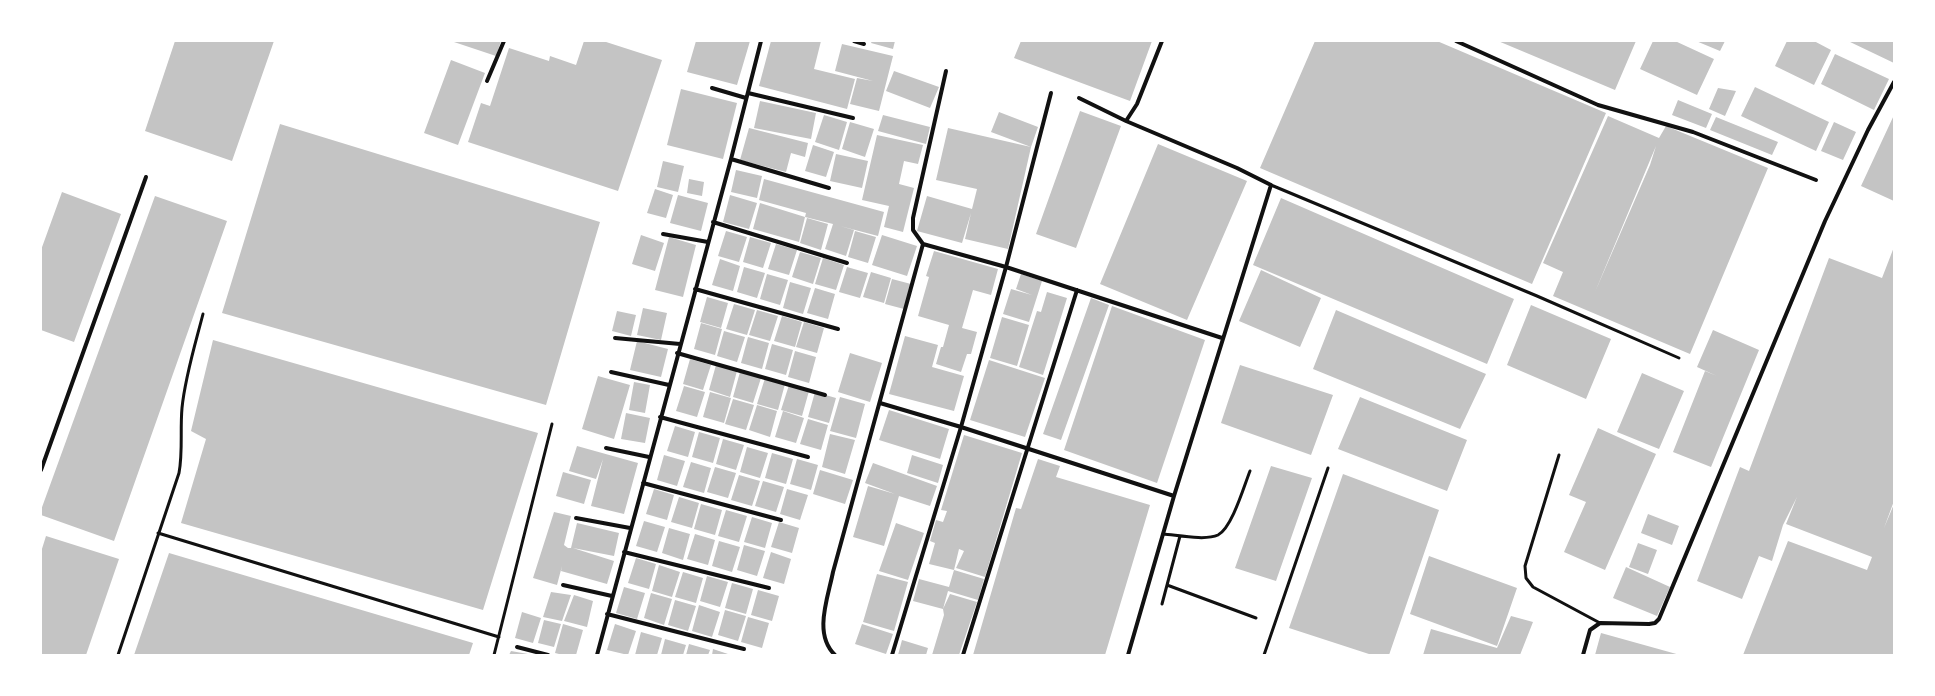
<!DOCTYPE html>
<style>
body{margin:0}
#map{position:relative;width:1935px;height:696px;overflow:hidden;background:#fff;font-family:"Roboto Condensed",sans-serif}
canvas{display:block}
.frame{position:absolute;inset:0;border:42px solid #fff;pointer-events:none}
</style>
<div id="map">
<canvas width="1935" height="696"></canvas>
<div class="frame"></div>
</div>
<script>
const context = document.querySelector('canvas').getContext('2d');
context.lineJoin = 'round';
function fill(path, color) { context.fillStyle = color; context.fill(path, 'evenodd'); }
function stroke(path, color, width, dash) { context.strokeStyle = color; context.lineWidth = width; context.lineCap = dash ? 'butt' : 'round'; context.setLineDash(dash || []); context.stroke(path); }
fill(new Path2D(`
 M175,41H274L232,161L145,131Z
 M451,41H501L496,56Z
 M584,41H603L662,60L618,191L468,142L481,103L490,106L509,48L549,61L550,56L576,65Z
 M696,41H750L737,85L687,72Z
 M771,41H821L814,69L855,79L847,109L759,86Z
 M872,41H895L893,49L871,43Z
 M1021,41H1152L1130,101L1014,58Z
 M1315,41H1437L1606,113L1532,284L1260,168Z
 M1498,41H1636L1615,90Z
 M1653,41H1675L1714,59L1697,95L1640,69Z
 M1696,41H1725L1720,51Z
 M1787,41H1814L1831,50L1814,85L1775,66Z
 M1848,41H1894V63Z
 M842,44L893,56L879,111L850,104L857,78L873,81L835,71Z
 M1835,54L1889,79L1874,110L1821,84Z
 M451,60L485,73L458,145L424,133Z
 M894,71L939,87L930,108L886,91Z
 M1755,87L1829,122L1816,151L1741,116Z
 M1718,88L1736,91L1725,116L1709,109Z
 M681,89L737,103L723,159L667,145Z
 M1678,100L1712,114L1706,128L1672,115Z
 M760,101L816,113L811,139L754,128Z
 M1080,111L1121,126L1076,248L1036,234Z
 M999,112L1038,127L1031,147L1008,249L965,239L971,213L962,243L917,231L927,196L972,209L977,189L936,180L948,128L1031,147L991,132Z
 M824,115L847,122L839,150L815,142Z
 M883,115L930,127L926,144L878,131Z
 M1894,115V201L1861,186Z
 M1608,116L1659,138L1666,126L1768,168L1690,354L1553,296L1563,272L1543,263ZM1656,146L1650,165L1595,292Z
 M1716,117L1778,142L1772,155L1710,130Z
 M850,122L874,129L865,157L842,149Z
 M1834,122L1856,132L1843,160L1821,151Z
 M280,124L600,222L546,405L222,313Z
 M749,128L808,143L805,157L791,153L786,172L740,160Z
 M877,135L923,145L918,164L904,161L899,184L914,188L903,232L884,227L889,206L862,200Z
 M1158,144L1247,181L1187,320L1100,284Z
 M813,145L834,152L826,177L805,171Z
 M836,154L868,161L862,188L830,181Z
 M663,161L684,166L678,192L657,187Z
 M736,170L762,176L757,198L731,192Z
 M689,179L704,182L702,196L687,193Z
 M764,179L884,212L878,236L840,226L854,230L846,256L825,249L833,224L805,217L806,213L759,200Z
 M655,189L673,195L666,218L647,213Z
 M62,192L121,214L74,342L41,330V250Z
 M678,195L708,203L701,231L670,223Z
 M730,195L757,203L749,229L723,222Z
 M155,196L227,221L114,541L41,515V510Z
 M1281,198L1514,299L1487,364L1253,265Z
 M760,203L805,217L799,242L753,229Z
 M807,218L828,224L821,250L800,243Z
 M726,231L747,237L739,262L718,256Z
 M855,231L876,237L868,263L848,257Z
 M641,235L664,243L655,271L632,264Z
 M882,235L917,246L907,276L872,265Z
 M669,237L696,245L683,297L655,290Z
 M750,237L771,243L763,268L743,262Z
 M776,244L797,250L789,275L768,269Z
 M1894,247V501L1884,528L1894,504V655H1743L1788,541L1867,570L1872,557L1786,524L1797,497L1783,525L1772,561L1759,556L1742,599L1697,581L1740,467L1749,471L1829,258L1882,278Z
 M934,251L998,269L991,295L973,290L962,328L977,332L971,354H967L961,372L936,364L941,347H943L949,325L918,316L929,277L926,276Z
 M800,252L821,258L813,284L792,277Z
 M823,258L844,265L836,290L815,284Z
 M720,259L740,266L733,291L712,285Z
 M744,267L765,273L757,298L737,292Z
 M847,267L868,273L860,298L839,292Z
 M1261,270L1321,298L1300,347L1239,321Z
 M871,272L891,278L884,303L863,297Z
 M767,274L788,280L780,305L760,299Z
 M1021,274L1042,281L1029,322L1003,314L1011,289L1032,295L1016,289Z
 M892,279L911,284L904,309L885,304Z
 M790,282L811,288L803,314L783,308Z
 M815,288L835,294L828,319L807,313Z
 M1047,292L1067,298L1043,375L1019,367L1037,311L1041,312Z
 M707,297L728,303L721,328L700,322Z
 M1091,298L1109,305L1061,440L1043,434Z
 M734,304L755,310L747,335L726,329Z
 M1531,305L1611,339L1586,399L1507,365Z
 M1112,306L1205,340L1157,483L1064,450Z
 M643,308L667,313L661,340L637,335Z
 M757,310L778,316L770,341L749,335Z
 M1336,310L1486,374L1460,429L1313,369Z
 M617,311L636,315L631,336L612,331Z
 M782,316L802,322L795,347L774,341Z
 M1002,317L1029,325L1017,366L990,358Z
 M804,322L824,328L817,353L796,347Z
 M701,323L722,329L715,355L694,349Z
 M1713,330L1759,350L1711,467L1673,452L1705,371L1717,376L1697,367Z
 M724,331L745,337L737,362L717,356Z
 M905,336L938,345L932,367L964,376L954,411L889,394Z
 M748,337L769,343L762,369L741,363Z
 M213,340L538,433L483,610L181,523L206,439L191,431Z
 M637,341L668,349L661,377L630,370Z
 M772,344L793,350L786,375L765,369Z
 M795,351L816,357L809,383L788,377Z
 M850,353L882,363L870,402L838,392Z
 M690,359L711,365L703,390L683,384Z
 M989,360L1045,378L1025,437L970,420Z
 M716,365L737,371L730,397L709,390Z
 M1240,365L1333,395L1311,455L1221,423Z
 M740,372L761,378L753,403L733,397Z
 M1642,373L1684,391L1659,449L1617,432Z
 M598,376L630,385L614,439L582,429Z
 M765,378L785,384L778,410L757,404Z
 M634,382L650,385L645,413L629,410Z
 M789,385L809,391L802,416L781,410Z
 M684,386L705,392L697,417L676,411Z
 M710,392L731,398L724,423L703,417Z
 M815,392L836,398L829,423L808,417Z
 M840,397L865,404L856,438L830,431Z
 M1360,397L1467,440L1447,491L1338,449Z
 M733,399L754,405L746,430L725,424Z
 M757,405L777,411L770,437L749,430Z
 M889,410L949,429L940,459L879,440Z
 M783,411L804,418L796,443L775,437Z
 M626,413L650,418L645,443L621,439Z
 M808,419L828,425L821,450L800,444Z
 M675,426L695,432L688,457L667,451Z
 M1598,428L1656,454L1605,570L1564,552L1586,502L1569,495Z
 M699,432L720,438L713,463L692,457Z
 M830,434L855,440L845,474L822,467Z
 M964,435L1022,453L985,577L956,568L964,551L959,549L954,570L984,579L978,600L948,591L943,609L950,594L977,602L959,655H932L944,615L943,609L913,601L919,579L949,587L954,570L929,564L935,543L930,541L936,520L943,522L947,511L941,510Z
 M723,439L744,445L736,470L716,464Z
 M577,446L638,463L624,514L591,506L603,459L596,479L569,471Z
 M747,447L768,453L760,478L740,472Z
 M772,453L793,459L786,484L765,478Z
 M664,455L685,461L677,486L657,480Z
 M912,455L943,465L938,483L907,473Z
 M797,459L818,465L811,490L790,484Z
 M1038,459L1060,466L1056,477L1150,505L1105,655H973L1016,508L1021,509Z
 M691,462L711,468L704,493L683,487Z
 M873,463L937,486L930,506L899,496L884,546L853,537L868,486L895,494L865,483Z
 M1271,466L1312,478L1276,581L1235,568Z
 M715,467L736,473L728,498L707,492Z
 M820,470L853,480L845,504L813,494Z
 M563,472L591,480L584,504L556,496Z
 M1343,474L1439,510L1389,655H1372L1289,628Z
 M739,475L760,481L752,506L731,500Z
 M763,481L784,487L776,512L755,506Z
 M654,489L674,495L667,520L646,514Z
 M787,489L808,495L800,520L780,514Z
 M679,497L699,503L692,528L671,522Z
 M701,504L722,510L715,535L694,529Z
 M726,510L747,516L739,542L718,536Z
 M554,512L571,516L564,545L568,548H571L577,523L619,533L614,556L573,548L614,561L607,584L561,571L562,566L557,585L533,578Z
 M1648,514L1679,526L1672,545L1641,533Z
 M752,517L772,523L765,548L744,542Z
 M644,521L665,527L657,552L636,546Z
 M779,522L799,528L792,553L771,547Z
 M896,523L924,533L908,580L879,571Z
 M669,528L690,534L683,560L662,553Z
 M695,534L715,540L708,565L687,559Z
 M46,536L119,559L86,655H41V552Z
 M719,541L740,547L732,572L712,566Z
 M1638,543L1657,550L1648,574L1629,567Z
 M744,545L765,551L757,576L737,570Z
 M771,552L791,559L784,584L763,578Z
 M169,553L473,643L469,655H134Z
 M1429,556L1517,588L1497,646L1410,614Z
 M636,558L656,564L649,589L628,583Z
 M659,565L680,572L672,597L652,591Z
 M1626,567L1670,587L1657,616L1613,598Z
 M683,572L703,578L696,603L675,597Z
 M877,574L908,582L894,631L863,622Z
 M707,576L728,582L720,607L700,601Z
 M732,583L753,589L746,614L725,608Z
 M624,587L645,593L637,619L616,613Z
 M758,590L779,596L772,621L751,615Z
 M551,592L571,595L562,621L543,617Z
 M651,593L672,599L664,625L644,618Z
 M574,595L593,601L587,627L564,621Z
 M675,600L696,606L688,631L668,625Z
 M699,605L720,612L712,637L692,631Z
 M725,610L746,616L738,641L718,635Z
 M522,612L541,618L533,643L515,638Z
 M1511,616L1533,622L1520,655H1423L1431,629L1497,648Z
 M748,617L769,623L762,648L741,642Z
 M544,620L561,624L554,647L538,643Z
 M563,624L583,630L576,655H563L555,653Z
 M615,624L636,631L628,655L607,650Z
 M862,624L893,634L886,654L855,644Z
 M641,632L662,638L657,655H635Z
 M1601,633L1680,655H1595Z
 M665,639L686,645L683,655H661Z
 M902,640L928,648L926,655H898Z
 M689,644L710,650L708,655H686Z
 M713,649L731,655H712Z
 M511,651L528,654V655H509Z`), '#c4c4c4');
stroke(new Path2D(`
 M1271,185L1537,296L1679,358
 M1559,455L1525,566L1526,578L1533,587L1600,623
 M158,533L499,637
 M1163,534C1177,535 1205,541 1218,535C1232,528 1244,486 1250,471
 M1167,585L1256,618
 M1162,604L1180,536
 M118,655L179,473C183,452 180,430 182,408C185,377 195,345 203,314
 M494,655L552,424
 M1264,655L1328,468`), '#111', 3);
stroke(new Path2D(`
 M854,41L864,44
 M1456,41L1598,105L1693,132L1816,180
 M946,71L913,218V230L923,244L1006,267L1222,338
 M487,81L504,41
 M712,88L746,98
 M748,93L853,118
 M1079,98L1126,121
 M731,159L829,188
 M713,222L847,263
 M663,234L708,242
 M695,289L838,329
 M615,338L680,344
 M677,353L825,395
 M611,372L669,385
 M880,403L961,427L1174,496
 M660,417L808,457
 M606,448L649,457
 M41,470L146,177
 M643,483L781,520
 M576,518L630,528
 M624,552L769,588
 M563,585L612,596
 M607,614L744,649
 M517,647L548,655
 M597,655L731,159L761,41
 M835,655C813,634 828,598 833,572L923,244
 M892,655L961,427L1006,267L1051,93
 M963,655L1077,290
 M1128,655L1174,496L1271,185L1237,168L1126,121L1137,104L1162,41
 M1583,655L1590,630L1600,623L1649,624L1655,623L1659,619L1825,221L1868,130L1894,82`), '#111', 4);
</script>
